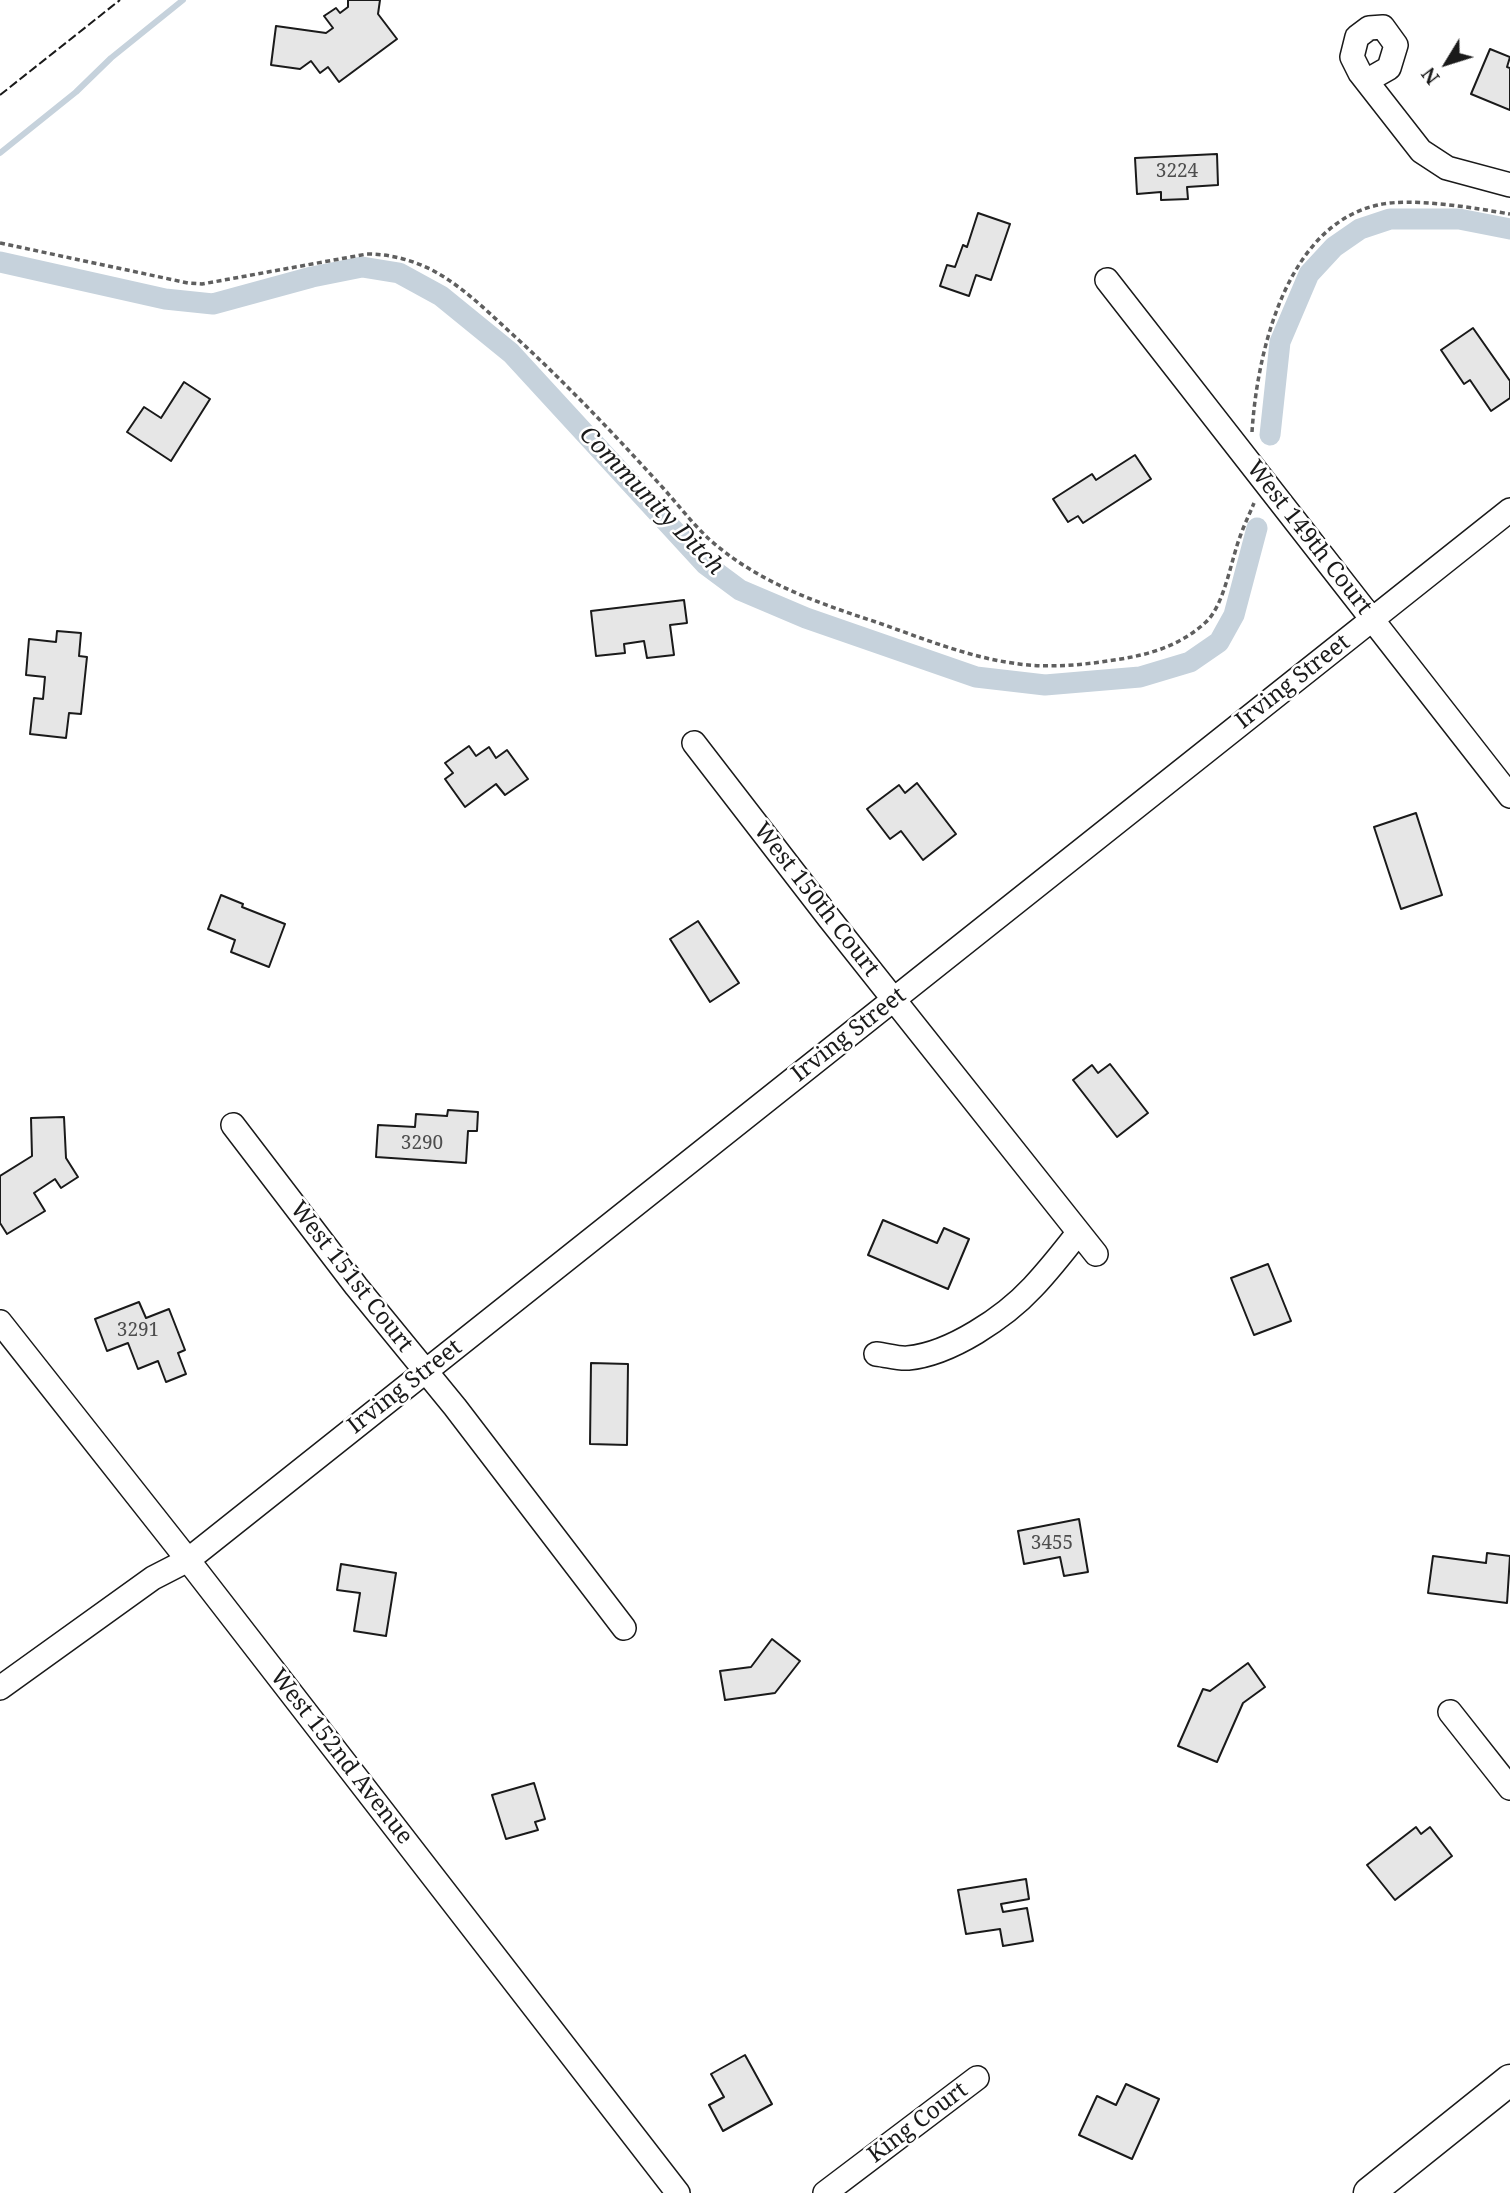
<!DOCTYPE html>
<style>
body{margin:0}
#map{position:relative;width:1510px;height:2193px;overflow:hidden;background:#fff;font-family:"Noto Serif",serif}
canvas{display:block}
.north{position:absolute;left:1412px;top:28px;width:70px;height:70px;-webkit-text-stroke:5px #fff;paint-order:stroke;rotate:232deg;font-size:19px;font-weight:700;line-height:28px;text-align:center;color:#1a1a1a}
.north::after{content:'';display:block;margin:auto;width:24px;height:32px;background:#1a1a1a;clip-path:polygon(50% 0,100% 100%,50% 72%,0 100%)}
</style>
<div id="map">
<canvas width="1510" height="2193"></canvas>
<div class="north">N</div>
</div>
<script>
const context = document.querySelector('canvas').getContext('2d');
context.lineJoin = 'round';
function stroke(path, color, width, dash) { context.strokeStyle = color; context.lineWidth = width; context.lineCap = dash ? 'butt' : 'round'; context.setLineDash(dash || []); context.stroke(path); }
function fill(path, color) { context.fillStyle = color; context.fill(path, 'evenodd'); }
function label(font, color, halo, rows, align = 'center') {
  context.font = font + ' "Noto Serif",serif'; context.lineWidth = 5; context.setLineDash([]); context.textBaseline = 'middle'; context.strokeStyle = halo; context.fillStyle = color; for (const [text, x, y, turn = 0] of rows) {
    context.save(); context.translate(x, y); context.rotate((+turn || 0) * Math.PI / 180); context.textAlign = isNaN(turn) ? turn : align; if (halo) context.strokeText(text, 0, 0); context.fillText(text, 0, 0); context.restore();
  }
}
stroke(new Path2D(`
 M0,153L76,92L111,58L183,0`), '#c6d2dc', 6);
stroke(new Path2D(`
 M0,262L165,299L213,304L312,277L362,267L399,273L441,296L511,353L705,564L740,590L806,618L976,677L1045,685L1140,677L1190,662L1219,642L1234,615L1257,528
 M1270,435L1280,342L1309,274L1334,247L1360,229L1390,219H1459L1510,229`), '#c6d2dc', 21);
const building = new Path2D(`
 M348,0H380L378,14L397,39L339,82L328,67L320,73L311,61L300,69L271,65L276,26L326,33L333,28L324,16L336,8L340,13L348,7Z
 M1490,49L1510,57L1507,67L1510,68V110L1471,94Z
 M1217,154L1218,185L1187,187L1188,199L1161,200V192L1137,194L1135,158Z
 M978,213L1010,224L991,280L976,275L969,296L940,286L947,265L955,267L963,245L967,247Z
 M1473,328L1510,381V398L1491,411L1470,380L1464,384L1441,350Z
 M184,382L210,399L171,461L127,432L144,407L161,418Z
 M1135,455L1151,479L1083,523L1078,516L1068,522L1053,499L1092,474L1096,480Z
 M684,600L687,623L670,625L674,655L647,658L644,641L624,644L625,653L596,656L591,611Z
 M57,631L81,633L79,656L87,657L81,714L69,713L66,738L30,734L34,698L43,699L45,677L26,675L29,639L56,642Z
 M469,746L476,756L489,747L496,758L507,750L528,779L505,795L496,784L465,807L445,779L453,773L445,763Z
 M917,783L956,834L923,860L901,831L890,839L867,809L899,785L905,793Z
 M1416,813L1442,895L1401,909L1374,827Z
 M221,895L243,904L242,907L285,924L269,967L231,952L235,940L208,929Z
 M698,921L739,983L710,1002L670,939Z
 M1110,1064L1148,1113L1117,1137L1073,1080L1092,1065L1098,1073Z
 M448,1110L478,1112L477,1131H468L466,1163L376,1157L378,1125L415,1127L416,1114L447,1116Z
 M64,1117L66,1158L78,1177L61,1188L55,1179L34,1193L45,1211L7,1234L0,1223V1176L32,1156L31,1118Z
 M883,1220L937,1243L944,1228L969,1239L948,1289L868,1255Z
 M1268,1264L1291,1321L1254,1335L1231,1278Z
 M139,1302L146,1318L169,1309L185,1350L178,1353L186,1374L166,1382L158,1361L138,1369L128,1343L107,1351L95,1319Z
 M591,1363L628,1364L627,1445L590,1444Z
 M1079,1519L1088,1572L1064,1576L1060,1557L1024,1564L1018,1531Z
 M1487,1553L1510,1556L1507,1603L1428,1593L1433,1556L1486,1563Z
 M341,1564L396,1573L386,1636L354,1631L360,1593L337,1590Z
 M772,1639L800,1661L775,1693L725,1700L720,1671L751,1667Z
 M1248,1663L1265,1687L1243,1703L1217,1762L1178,1746L1203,1689L1210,1691Z
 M534,1783L545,1819L535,1822L538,1830L506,1839L492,1795Z
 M1416,1827L1421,1834L1430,1827L1452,1856L1395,1900L1367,1865Z
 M1026,1879L1029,1899L1001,1904L1003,1912L1027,1908L1033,1941L1003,1946L1000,1929L966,1934L958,1890Z
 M745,2055L772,2104L723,2131L709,2105L724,2097L711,2074Z
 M1126,2084L1159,2099L1132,2159L1079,2135L1097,2096L1116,2105Z`);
fill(building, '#e6e6e6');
stroke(building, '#1a1a1a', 2);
const minor = new Path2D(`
 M1368,80L1389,68L1396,45L1383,27L1369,28L1357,37L1352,57L1360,73L1421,151L1447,168L1510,185
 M1107,280L1510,796
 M694,743L829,918L1096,1254
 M233,1125L356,1286L455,1407L624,1628
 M0,1322L188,1560L678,2193
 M876,1354C887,1355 898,1359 908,1358C951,1354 1005,1317 1033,1287C1049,1270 1064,1251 1078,1233
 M0,1688L153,1578L188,1560L1510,510
 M1450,1712L1510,1788
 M825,2193L977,2078`);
const major = new Path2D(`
 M1369,2193L1510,2080`);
stroke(minor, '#1a1a1a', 26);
stroke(major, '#1a1a1a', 33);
stroke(new Path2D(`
 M0,243L188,283L202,284L367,254C390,254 412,260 432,270C462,286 486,310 511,333C565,382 615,435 664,489C679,506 693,524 709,539C758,583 818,603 879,623C924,639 971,658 1019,664C1051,668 1083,665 1114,660C1149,655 1180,646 1206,622C1225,604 1231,559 1241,534C1245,523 1250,513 1254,503
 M1252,432C1257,353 1286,225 1378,205C1412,197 1474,208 1510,214`), '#5f5f5f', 3.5, [5, 3.5]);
stroke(minor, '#fff', 23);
stroke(major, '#fff', 30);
stroke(new Path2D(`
 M0,95L120,0`), '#1a1a1a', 2, [9, 3.5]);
label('19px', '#4d4d4d', null, [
 ["3224",1177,172],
 ["3290",422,1144],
 ["3291",138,1331],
 ["3455",1052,1544]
]);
label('23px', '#1a1a1a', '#fff', [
 ["West 149th Court",1309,538,52],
 ["Irving Street",1293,682,-38],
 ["West 150th Court",816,900,52],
 ["Irving Street",849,1035,-38],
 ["West 151st Court",351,1277,52],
 ["Irving Street",405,1387,-38],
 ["West 152nd Avenue",341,1757,52],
 ["King Court",918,2123,-37]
]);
label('italic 24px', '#1a1a1a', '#fff', [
 ["Community Ditch",651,501,46]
]);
</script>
